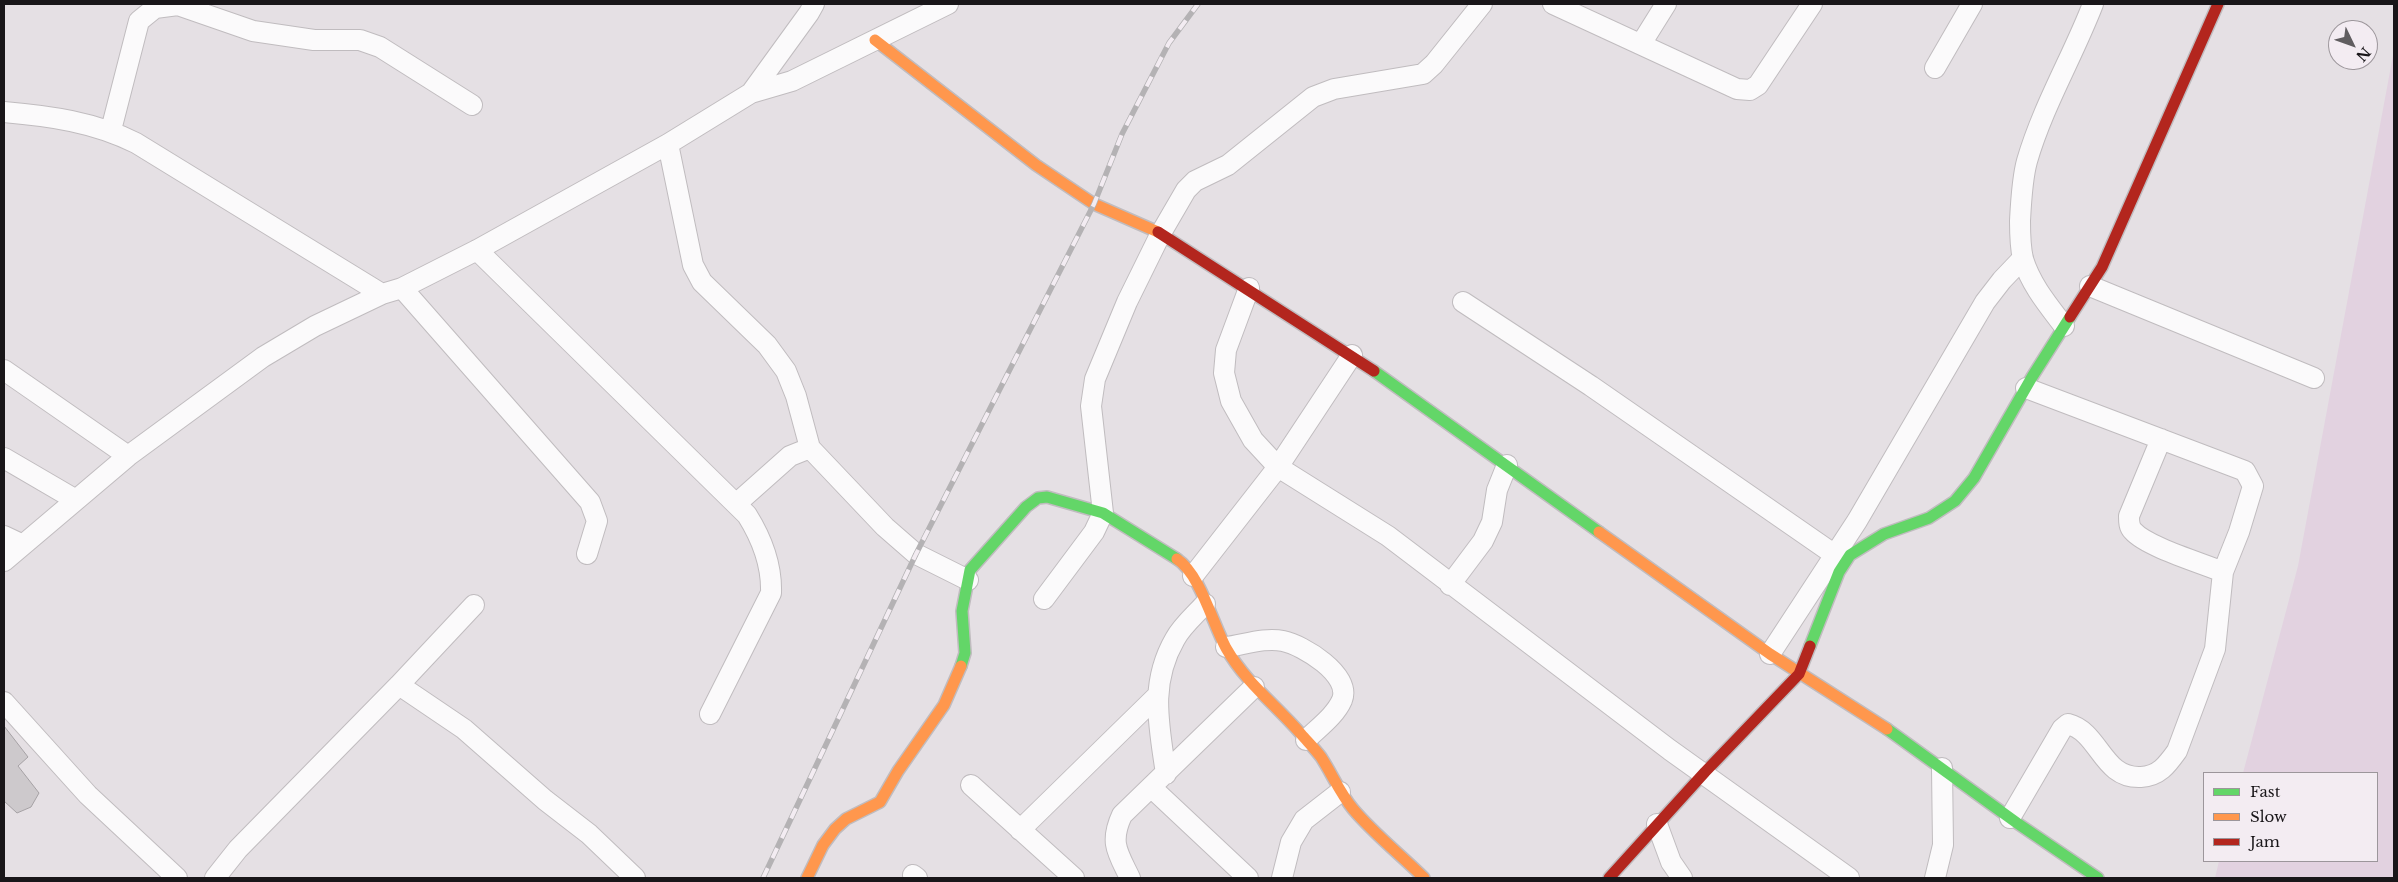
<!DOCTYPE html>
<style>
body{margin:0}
#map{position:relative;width:2398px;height:882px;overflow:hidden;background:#e5e0e4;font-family:"Libre Baskerville",serif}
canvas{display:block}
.frame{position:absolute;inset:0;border:5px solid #191619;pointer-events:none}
.legend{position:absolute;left:2203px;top:772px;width:175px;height:90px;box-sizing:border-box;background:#f3ecf2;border:1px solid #9c969b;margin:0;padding:6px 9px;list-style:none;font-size:15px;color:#191619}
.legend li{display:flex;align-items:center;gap:10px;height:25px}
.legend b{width:25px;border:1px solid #9c969b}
.north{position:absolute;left:2328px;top:20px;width:50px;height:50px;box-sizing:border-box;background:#f3ecf2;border:1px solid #9c969b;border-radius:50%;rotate:132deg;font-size:14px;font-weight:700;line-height:20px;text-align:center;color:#191619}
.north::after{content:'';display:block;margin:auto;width:18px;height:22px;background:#605d60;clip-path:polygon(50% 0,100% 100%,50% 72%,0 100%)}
</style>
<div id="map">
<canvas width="2398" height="882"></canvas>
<div class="frame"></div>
<ul class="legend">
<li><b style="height:6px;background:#63d668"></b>Fast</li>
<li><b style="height:6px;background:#ff974d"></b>Slow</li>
<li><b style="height:6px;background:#b3261e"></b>Jam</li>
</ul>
<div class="north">N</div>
</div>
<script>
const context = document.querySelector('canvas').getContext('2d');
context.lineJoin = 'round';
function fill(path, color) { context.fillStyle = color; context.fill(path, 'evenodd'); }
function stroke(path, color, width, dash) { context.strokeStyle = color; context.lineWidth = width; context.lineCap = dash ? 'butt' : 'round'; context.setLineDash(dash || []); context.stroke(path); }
fill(new Path2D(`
 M2394,50V878H2215L2219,861H2377V773H2243L2298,566Z`), '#e2d2e0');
const building = new Path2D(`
 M4,726L28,757L18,766L39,793L31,807L17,813L4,801Z`);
fill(building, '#cdc9cc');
stroke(building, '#a5a1a4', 1);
const street = new Path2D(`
 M1553,4L1737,89L1750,90L1758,85L1812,4
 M1641,44L1666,4
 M1935,68L1972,4
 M751,93L792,81L948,4
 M4,112C50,116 94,122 136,143L382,294
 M111,130L139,21L155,8L178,5L253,31L314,40H360L380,47L472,105
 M668,144L693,265L702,282L767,345L786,371L796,396L810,448L885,527L916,554L968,580
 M477,250L747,515C762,539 772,564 771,593L710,714
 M2090,286L2314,378
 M402,288L590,502L597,521L587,554
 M1249,288L1226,350L1224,373L1231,401L1253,440L1278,467L1388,536L1670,750L1849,878
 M1463,302L1591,386L1835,555
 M2064,326C2048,305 2031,285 2023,259C2020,246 2020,234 2020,221C2021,202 2022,179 2027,161C2043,106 2073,56 2093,4
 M4,370L128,456
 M2161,439L2129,516C2129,522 2129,527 2133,531C2147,547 2202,563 2223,572
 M4,458L76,500
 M736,504L790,456L810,448
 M4,536L23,545
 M4,561L128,456L263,357L315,326L382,294L402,288L477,250L668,144L751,93L809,13L814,4
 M1193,576L1278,467L1352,355
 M1450,585L1483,541L1492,522L1497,490L1507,465
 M1044,599L1094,532L1103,513L1091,406L1095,379L1127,302L1161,233L1186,190L1195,181L1228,165L1313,97L1334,89L1423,74L1434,64L1482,4
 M1226,647C1243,645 1265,637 1283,641C1303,645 1352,675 1342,700C1335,716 1318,728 1306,740
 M1770,654L1857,521L1985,302L2002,280L2023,258
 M399,685L464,729L545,800L589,834L635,878
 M4,702L88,795L177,878
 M1166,774C1159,725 1149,684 1175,639C1182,626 1195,615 1205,604
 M971,785L1074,878
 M1152,788L1248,878
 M2010,818L2062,729L2068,724C2100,732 2102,779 2141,777C2159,776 2167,765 2177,751L2215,649L2223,572L2239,532L2253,486L2245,471L2026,388
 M1657,824L1671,862L1682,878
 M1020,830L1157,696
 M913,875L917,878
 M215,878L238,849L399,685L474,605
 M1130,878C1118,853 1109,843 1122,815L1254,687
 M1282,878L1291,842L1304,820L1340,792
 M1935,878L1943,845L1942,768`);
const fast = new Path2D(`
 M1374,371L1599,532
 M1810,646L1839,572L1850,555L1884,534L1929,518L1955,501L1974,478L2032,377L2070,317
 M961,666L965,653L962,611L970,570L1026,507L1038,498L1047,497L1103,513L1177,559
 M1887,729L2017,823L2098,878`);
const slow = new Path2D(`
 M875,40L1036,165L1094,204L1158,232
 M1599,532L1770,654L1887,729
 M1177,559C1200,574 1212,622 1226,648C1246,683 1275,704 1301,734C1307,741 1315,749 1321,757C1332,774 1340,793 1353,809C1374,834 1401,855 1424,878
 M807,878L823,845L835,829L846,819L880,802L898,771L944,705L961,666`);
const jam = new Path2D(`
 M1158,232L1374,371
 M2070,317L2102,267L2218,4
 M1609,878L1705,772L1799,674L1810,646`);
stroke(street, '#c0bcbf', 22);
stroke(fast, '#c0bcbf', 14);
stroke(slow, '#c0bcbf', 14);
stroke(jam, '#c0bcbf', 14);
stroke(street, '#fbfafb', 20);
stroke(fast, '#63d668', 11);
stroke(slow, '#ff974d', 11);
stroke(jam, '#b3261e', 11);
const rail = new Path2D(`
 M763,878L916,554L1094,204L1122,134L1169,43L1198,4`);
stroke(rail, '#b4b2b4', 5.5);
stroke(rail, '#f3ecf2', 4, [11]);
</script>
